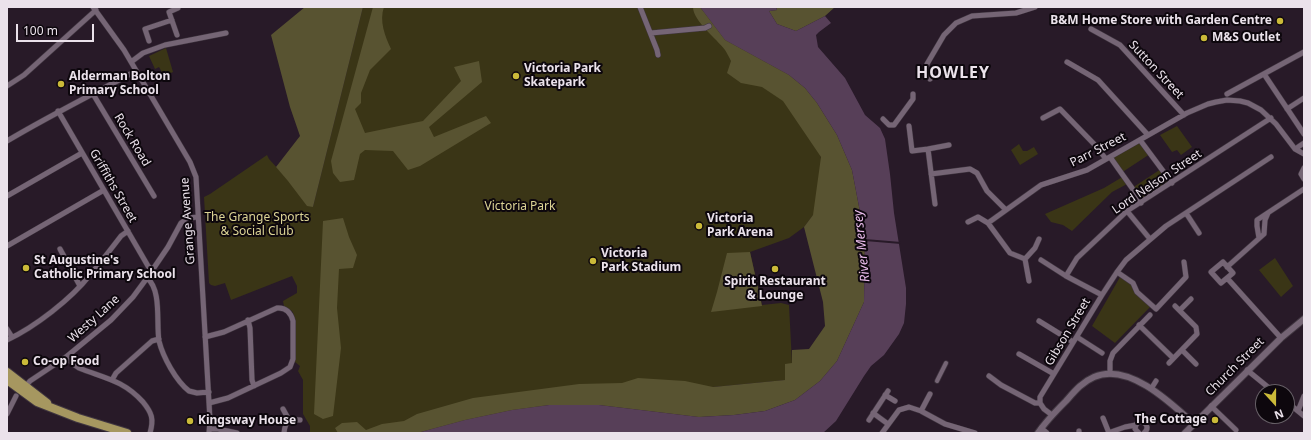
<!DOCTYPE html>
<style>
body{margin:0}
#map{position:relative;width:1311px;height:440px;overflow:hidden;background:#281a28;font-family:"Noto Sans",sans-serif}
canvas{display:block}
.frame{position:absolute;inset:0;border:8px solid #ebe2eb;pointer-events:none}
.north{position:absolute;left:1255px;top:384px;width:40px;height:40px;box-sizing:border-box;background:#0d070d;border:1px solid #665f66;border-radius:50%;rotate:159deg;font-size:11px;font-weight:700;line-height:16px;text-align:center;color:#ebe2eb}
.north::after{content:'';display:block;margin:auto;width:14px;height:18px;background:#cbba39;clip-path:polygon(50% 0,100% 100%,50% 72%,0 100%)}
.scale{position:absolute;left:16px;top:24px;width:78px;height:18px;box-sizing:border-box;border:2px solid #ebe2eb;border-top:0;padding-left:5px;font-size:12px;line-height:14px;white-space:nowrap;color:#ebe2eb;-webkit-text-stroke:3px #0d070d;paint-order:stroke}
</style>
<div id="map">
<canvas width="1311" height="440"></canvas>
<div class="frame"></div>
<div class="north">N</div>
<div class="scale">100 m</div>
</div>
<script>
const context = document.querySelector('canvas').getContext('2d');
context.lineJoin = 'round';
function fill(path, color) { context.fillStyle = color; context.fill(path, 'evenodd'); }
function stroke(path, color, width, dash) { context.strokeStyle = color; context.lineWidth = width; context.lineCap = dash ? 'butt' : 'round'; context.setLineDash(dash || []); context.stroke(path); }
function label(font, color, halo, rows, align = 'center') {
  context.font = font + ' "Noto Sans",sans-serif'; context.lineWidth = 4; context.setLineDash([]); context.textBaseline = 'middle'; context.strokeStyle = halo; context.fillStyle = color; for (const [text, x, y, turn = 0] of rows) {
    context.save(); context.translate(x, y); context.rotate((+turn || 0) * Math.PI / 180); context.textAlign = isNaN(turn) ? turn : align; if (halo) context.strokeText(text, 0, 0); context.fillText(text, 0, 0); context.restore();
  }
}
fill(new Path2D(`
 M363,7H700L701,9L789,75L817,103L824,201L804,227L789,238L750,252L762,305L781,303L789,305L792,363L786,380L713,387L699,417L599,405H549L417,433H310V426L303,414V380L298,371L299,369L300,366L295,362L294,315L292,311L284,306L283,301L297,293V286L292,276L231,300L225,283L215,286L211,285L209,283L204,197L210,194L267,155L269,159L313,207Z
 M166,48L173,72L164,76L159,67L155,69L149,56Z
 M1177,126L1192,147L1181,155L1177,150L1172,152L1160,135Z
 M1140,140L1150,154L1121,173L1110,157Z
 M1019,144L1023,151H1027L1034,147L1038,154L1020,165L1011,150Z
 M1161,169L1172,183L1141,203L1132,188Z
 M1124,176L1129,183L1112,192L1072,231L1063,225L1051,222L1045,214L1104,188Z
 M1275,258L1293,286L1281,297L1259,270Z
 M1120,277L1126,279L1151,306L1115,343L1092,326Z`), '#3a3516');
fill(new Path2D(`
 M305,7H363L313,207L307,206L288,181L276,167L300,136L290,107L271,35Z
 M373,7H384C379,21 385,36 391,49L370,70L361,93V103L355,109L365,133L423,121L461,81L454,67L479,61L482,82L429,127L434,137L486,116L491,123L420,166L408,170L393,151L365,150L360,154L354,180L340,182L333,173L331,161Z
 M693,7H700L725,40L789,75L805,88L817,103L837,135L852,170L865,238L864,302L837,361L820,381L795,400L765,411L734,415L699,417L599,405H549L512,410L465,420L417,433H338L335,428L342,423L357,422L366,430L382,424L404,421L417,414L473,398L579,384L622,383L638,378L685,381L713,387L785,380V364L792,363V350L809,349L825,326L823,302L804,227L813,215L821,157L783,101L762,87L741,83L727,73L731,61C729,57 727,53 725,50C717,39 693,21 693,7Z
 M776,7H835L825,16L796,31L777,24L769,11L777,10Z
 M343,218L349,237L357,255L353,268L339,269L337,308L341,348L333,416L323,419L314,414L323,221Z
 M750,252L762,306L711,312L717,292L727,253Z`), '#585331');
fill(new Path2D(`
 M700,7H776L777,10L769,11L777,24L796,31L825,16L831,23L819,32L816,35L818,47L845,78L865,115L880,128L885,139L890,174L894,213L906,288V304L904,323L899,334L884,355L871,366L864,376L836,421L823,433H417L465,420L512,410L549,405H599L699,417L734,415L765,411L795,400L820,381L837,361L864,302L865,238L852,170L837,135L817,103L805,88L789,75L725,40Z`), '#573f58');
fill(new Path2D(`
 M865,239L901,242V244L865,241Z`), '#281a28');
const pedestrian = new Path2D(`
 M937,381L946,363`);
const minor = new Path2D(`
 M93,7L124,50L190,162L196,177L210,420L209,433
 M640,7L657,50L658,55
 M1091,29L1120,45L1184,115
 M651,33L705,28L709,26
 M177,35L169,12L178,8V7
 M149,41L145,29L172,20
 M131,62L143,53L165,45L226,33
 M1067,62L1098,80L1148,135
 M1264,74L1304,134
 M930,79L926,70L927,64L944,35L956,23L972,16L1016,13L1035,7
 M7,86L24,75L96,10
 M93,94L154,196
 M1227,94L1304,52
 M1287,109L1304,98
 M58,111L148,266L152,270
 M1043,118L1060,109L1094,144L1106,159
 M883,119L889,125H894L913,99V94
 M909,126L912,151L928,149
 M1140,140L1172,183
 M7,141C49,116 93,94 136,71
 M1298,147L1304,143
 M1110,157L1132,188L1141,203
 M1304,168L1301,174L1304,179
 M931,174L970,169L977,173L987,191L1006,210
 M7,196L82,153
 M935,204L928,149L949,145
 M1127,211L1150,239
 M1186,213L1199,233
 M968,222L978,217L988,223L1010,253L1025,259L1029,281
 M988,223L1041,185L1087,170L1187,113L1208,104L1216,102L1227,100L1240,101L1248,103L1261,110L1276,124L1295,149L1304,154
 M1259,238L1257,226V220L1304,189
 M7,246L104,190
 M60,249L80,286
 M1025,259L1035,248L1039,239
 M1041,260L1066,276L1102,295
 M1223,262L1233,273L1221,283L1211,272Z
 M1227,267L1264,234L1265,220L1268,213
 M1117,272L1133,283L1137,292L1156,309L1186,277L1184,262
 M1066,276L1077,258L1127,211L1271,118
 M147,278C162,290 156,323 159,341C163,357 176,381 189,391L197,393L209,392
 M1227,278L1281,338
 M1180,310L1191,299
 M248,320L250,328L252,380L254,386
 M1039,321L1073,342
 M1139,325L1173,358
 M7,329L12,337
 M205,337L224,332L277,308C286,307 291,313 293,321V359L290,367L281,373L228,398L209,403
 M1077,337L1102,353
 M7,340C35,327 71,299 90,275C101,262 111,249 121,236L128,231
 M1182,350L1196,364
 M1019,354L1054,374
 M66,357L73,364L79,368C104,378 123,380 143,402C152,413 154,419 150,433
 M1169,363L1197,334L1196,327L1175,306
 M1247,370L1274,392
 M1110,374V361L1113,353L1150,315
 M989,376L1001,385L1035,403H1040L1044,409L1052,415
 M112,380L116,373L152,341L159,339
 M25,387L30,381L66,357L111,320L133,297L147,278L168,247L181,223L188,218L198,217
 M1151,389L1156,381
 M885,395L895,401
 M1287,402L1304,416
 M1040,403V397L1102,295L1117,272L1126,260L1166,226L1271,157
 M1211,406L1236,430
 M283,409L289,420
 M921,411L930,394
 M1298,411L1304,396
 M873,413L888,424
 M7,414L16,396
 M1103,418L1109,433
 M869,420L888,391
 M1041,428L1047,433
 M210,429H218L237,433
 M1079,431V433
 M284,433C285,421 289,419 300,420
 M882,433L899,410L909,407L921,411L945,424L975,433
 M1108,433L1125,427L1136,425
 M1139,433L1135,429L1136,425L1138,422C1146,420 1150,428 1144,433`);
const tertiary = new Path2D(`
 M1038,433C1046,421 1056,411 1066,401C1074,392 1082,382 1094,377C1128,362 1170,402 1194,424
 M1185,433L1281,338L1304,319`);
const primary = new Path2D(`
 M7,372L47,403
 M7,380L37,402L78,418L127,433`);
stroke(pedestrian, '#403640', 5.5);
stroke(minor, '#403640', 6);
stroke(tertiary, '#403640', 8);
stroke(primary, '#403640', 10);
stroke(pedestrian, '#756575', 4);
stroke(minor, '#756575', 5);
stroke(tertiary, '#756575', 6);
stroke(primary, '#a69760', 8);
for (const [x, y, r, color] of [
 [1280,21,4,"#cbba39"],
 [1204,38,4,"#cbba39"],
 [516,76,4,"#cbba39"],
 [61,84,4,"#cbba39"],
 [699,226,4,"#cbba39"],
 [593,261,4,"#cbba39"],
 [26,268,4,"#cbba39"],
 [775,269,4,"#cbba39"],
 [25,362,4,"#cbba39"],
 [1215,420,4,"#cbba39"],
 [190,421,4,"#cbba39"]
]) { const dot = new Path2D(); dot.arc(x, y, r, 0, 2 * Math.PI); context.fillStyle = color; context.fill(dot); stroke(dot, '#0d070d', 1.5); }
label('bold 12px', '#ebe2eb', '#0d070d', [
 ["B&M Home Store with Garden Centre",1272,21,"right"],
 ["M&S Outlet",1212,38],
 ["Victoria Park",524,69],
 ["Skatepark",524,83],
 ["Alderman Bolton",69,77],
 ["Primary School",69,91],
 ["Victoria",707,219],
 ["Park Arena",707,233],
 ["Victoria",601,254],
 ["Park Stadium",601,268],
 ["St Augustine's",34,261],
 ["Catholic Primary School",34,275],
 ["Spirit Restaurant",775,282,"center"],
 ["& Lounge",775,296,"center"],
 ["Co-op Food",33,362],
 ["The Cottage",1207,420,"right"],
 ["Kingsway House",198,421]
], 'left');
label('12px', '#ebe2eb', '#0d070d', [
 ["Sutton Street",1156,70,47],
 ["Rock Road",132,140,59],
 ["Parr Street",1098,150,-27],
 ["Lord Nelson Street",1157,182,-34],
 ["Griffiths Street",113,186,60],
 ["Grange Avenue",188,221,-94],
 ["Westy Lane",94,319,-42],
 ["Gibson Street",1068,332,-59],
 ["Church Street",1235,367,-45]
]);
label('12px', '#dcd495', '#0d070d', [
 ["Victoria Park",520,207],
 ["The Grange Sports",257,218],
 ["& Social Club",257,232]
]);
label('italic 13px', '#eabceb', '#0d070d', [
 ["River Mersey",862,246,-96]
]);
context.letterSpacing = '1px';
label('bold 16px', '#ebe2eb', '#0d070d', [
 ["HOWLEY",953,73]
]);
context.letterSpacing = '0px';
</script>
